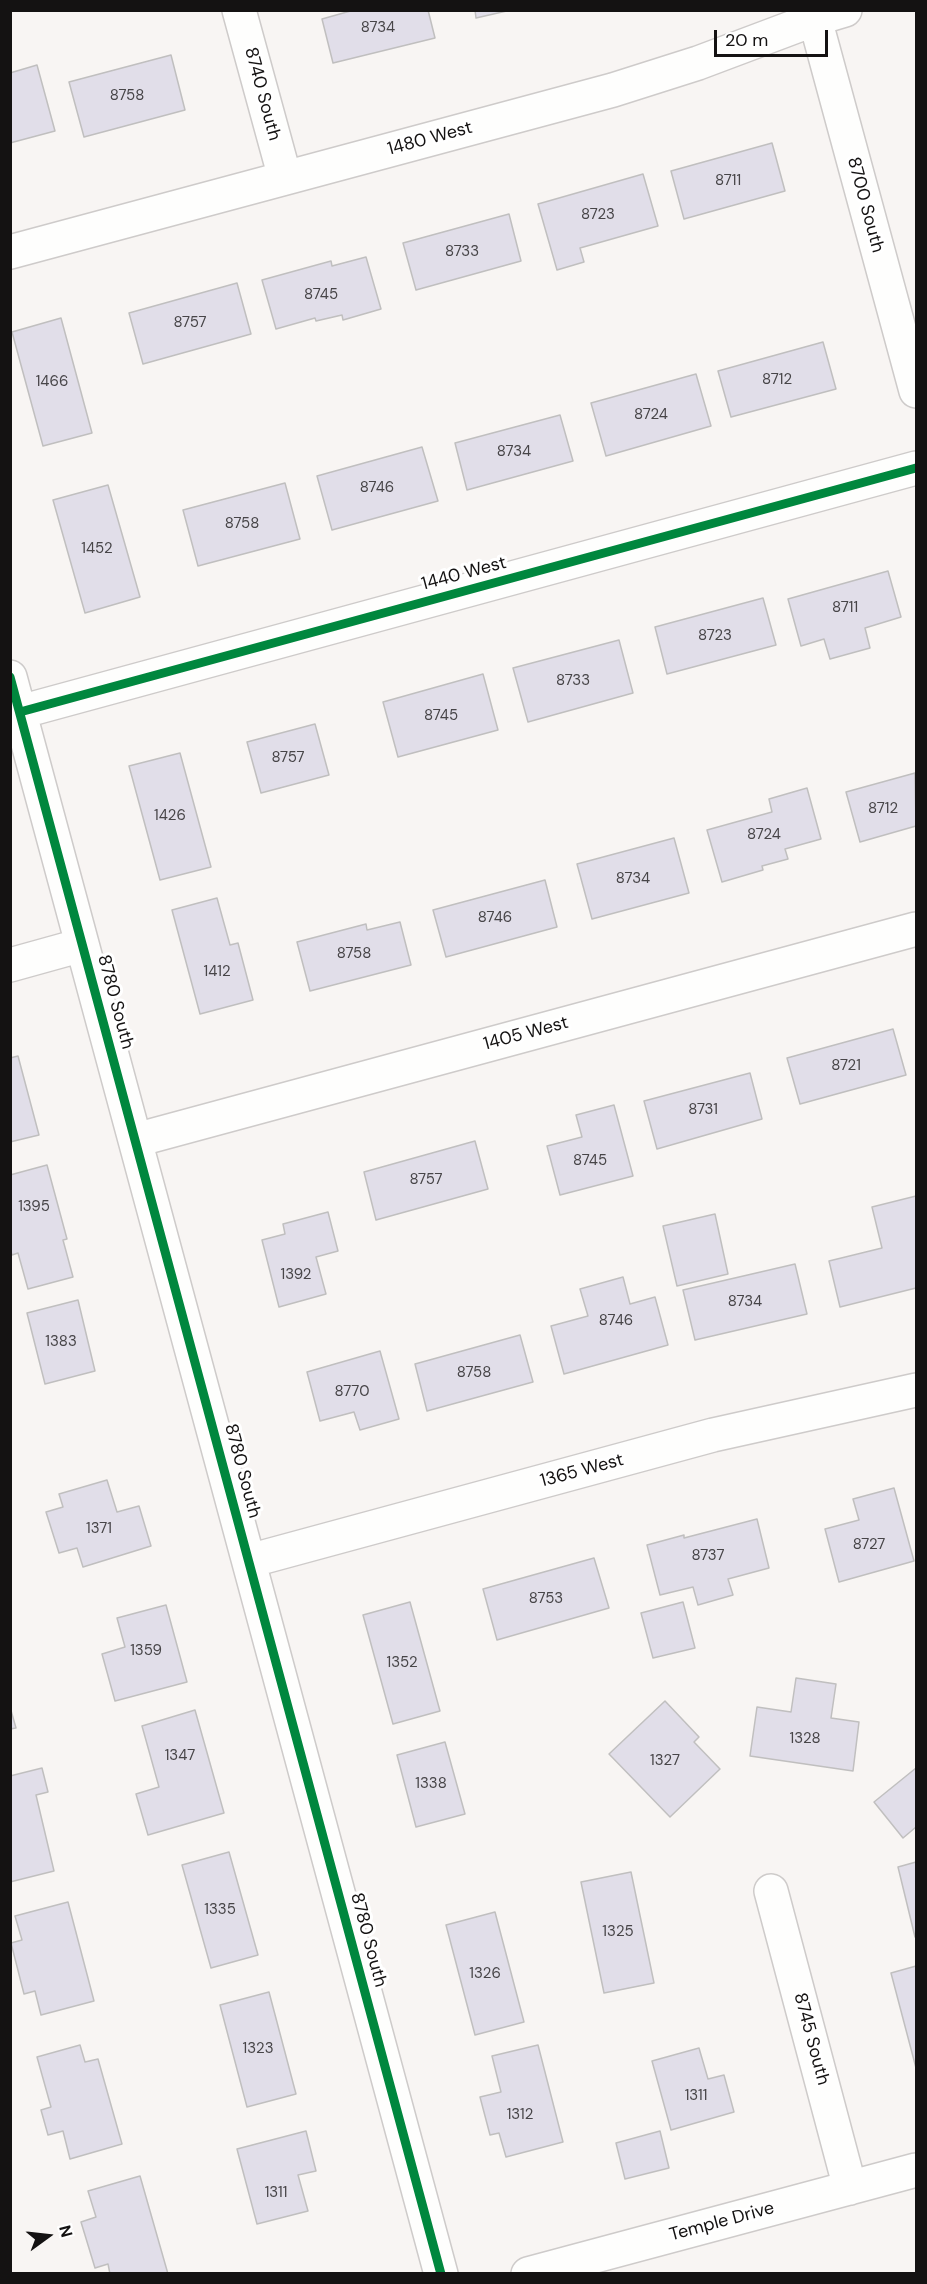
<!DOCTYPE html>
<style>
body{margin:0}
#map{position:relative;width:927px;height:2284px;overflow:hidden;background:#f8f5f3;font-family:"DM Sans",sans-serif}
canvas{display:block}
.frame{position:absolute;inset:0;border:12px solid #141212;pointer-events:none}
.north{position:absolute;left:18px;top:2206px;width:60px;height:60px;-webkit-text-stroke:4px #fff;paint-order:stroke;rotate:75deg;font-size:16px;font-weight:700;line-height:24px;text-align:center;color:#141212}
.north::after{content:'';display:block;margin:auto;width:21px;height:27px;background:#141212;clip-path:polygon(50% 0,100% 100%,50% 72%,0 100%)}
.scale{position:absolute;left:714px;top:30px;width:114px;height:27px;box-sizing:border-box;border:3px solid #141212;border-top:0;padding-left:8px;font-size:18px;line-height:21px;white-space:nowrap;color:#141212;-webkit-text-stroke:4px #fff;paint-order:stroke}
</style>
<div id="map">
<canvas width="927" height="2284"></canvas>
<div class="frame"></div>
<div class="north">N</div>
<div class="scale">20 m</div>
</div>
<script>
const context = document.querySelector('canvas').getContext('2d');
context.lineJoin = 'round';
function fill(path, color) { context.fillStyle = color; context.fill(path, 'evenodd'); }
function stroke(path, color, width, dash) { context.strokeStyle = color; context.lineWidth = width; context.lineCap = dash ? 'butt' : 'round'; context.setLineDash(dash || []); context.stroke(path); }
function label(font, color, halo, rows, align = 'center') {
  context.font = font + ' "DM Sans",sans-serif'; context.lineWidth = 6; context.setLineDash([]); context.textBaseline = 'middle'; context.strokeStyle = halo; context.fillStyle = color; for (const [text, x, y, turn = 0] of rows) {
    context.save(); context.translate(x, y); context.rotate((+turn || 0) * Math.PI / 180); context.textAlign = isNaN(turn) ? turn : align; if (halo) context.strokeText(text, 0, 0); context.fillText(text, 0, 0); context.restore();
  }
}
const building = new Path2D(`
 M354,10H428L435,38L333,63L322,19Z
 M475,10H511L476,18Z
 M171,55L185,110L84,137L69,82Z
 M37,65L55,131L10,143V73Z
 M772,143L785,191L684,219L671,171Z
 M643,174L658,226L580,248L584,262L557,270L538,204Z
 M509,214L521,261L416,290L403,243Z
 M366,257L381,309L343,320L342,315L316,321L315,318L276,329L262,280L331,261L332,266Z
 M237,283L251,334L143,364L129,313Z
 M61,318L92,433L43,446L12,332Z
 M823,342L836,389L731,417L718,371Z
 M696,374L711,426L606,456L591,403Z
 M560,415L573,461L467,490L455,443Z
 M422,447L438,501L332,530L317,476Z
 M285,483L300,539L198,566L183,510Z
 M108,485L140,597L85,613L53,500Z
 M888,571L901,617L865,628L870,648L830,659L824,639L801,646L788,599Z
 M763,598L776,645L667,674L655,627Z
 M619,640L633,693L528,722L513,668Z
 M483,674L498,730L398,757L383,702Z
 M315,724L329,775L261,793L247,742Z
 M180,753L211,867L160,880L129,766Z
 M915,773L916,826L860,842L846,792Z
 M807,788L821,839L785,849L788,859L762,866L763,870L722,882L707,830L772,812L769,799Z
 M674,838L689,893L592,919L577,864Z
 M545,880L557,927L446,957L433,910Z
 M217,898L230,945L238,943L253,1000L200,1014L172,910Z
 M400,922L411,965L310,991L297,942L366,924L367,930Z
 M893,1029L906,1075L800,1104L787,1058Z
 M18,1056L39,1135L10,1142V1058Z
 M750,1073L762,1119L657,1149L644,1101Z
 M614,1105L633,1176L560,1195L547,1146L582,1137L576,1115Z
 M475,1141L488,1189L376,1220L364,1172Z
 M47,1165L67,1239L63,1240L73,1277L28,1289L18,1253L12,1255L10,1248V1175Z
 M916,1196V1288L840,1307L829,1261L882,1248L872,1207Z
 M328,1212L338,1251L316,1257L326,1294L279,1307L262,1240L285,1234L283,1224Z
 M715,1214L728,1274L677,1286L663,1226Z
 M795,1264L807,1314L695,1340L683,1290Z
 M623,1277L630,1304L655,1297L668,1345L564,1374L551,1326L588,1316L580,1289Z
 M78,1300L95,1371L45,1384L27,1313Z
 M520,1335L533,1382L427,1411L415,1364Z
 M380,1351L399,1419L360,1430L354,1412L320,1421L307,1372Z
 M107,1480L117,1512L139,1506L151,1546L83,1567L77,1548L59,1553L46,1512L63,1507L59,1494Z
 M894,1488L914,1561L839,1582L825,1529L859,1520L853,1499Z
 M757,1519L769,1568L728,1579L733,1595L698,1605L693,1587L660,1595L647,1545L684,1535V1538Z
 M594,1558L609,1608L497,1640L483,1589Z
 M410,1602L440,1711L393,1724L363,1615Z
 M683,1602L695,1648L653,1658L641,1613Z
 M166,1605L187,1682L115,1701L102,1654L125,1647L117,1618Z
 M796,1678L836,1684L831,1718L859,1722L853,1771L750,1756L757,1707L791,1712Z
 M665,1701L699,1737L694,1742L720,1769L670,1817L609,1754Z
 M10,1707L16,1728L10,1729Z
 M195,1710L224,1813L148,1835L136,1794L159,1787L142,1726Z
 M445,1742L465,1814L416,1827L397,1755Z
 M42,1768L48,1792L36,1795L54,1871L10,1882V1776Z
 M916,1768V1827L903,1838L874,1802Z
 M229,1852L258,1955L211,1968L182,1865Z
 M916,1862V1936L915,1937L898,1867Z
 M631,1872L654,1983L604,1993L581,1882Z
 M68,1902L94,2001L41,2015L35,1991L24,1994L11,1943L22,1940L15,1916Z
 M495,1912L524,2022L475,2035L446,1925Z
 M916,1966V2068L891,1973Z
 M269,1992L296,2094L247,2107L220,2005Z
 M80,2045L85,2062L98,2059L122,2144L70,2159L63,2131L48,2135L41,2110L51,2107L37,2057Z
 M538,2045L563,2142L506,2157L499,2133L490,2135L480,2097L501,2092L492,2056Z
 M699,2048L708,2079L724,2075L734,2112L671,2130L652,2061Z
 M306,2131L316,2171L298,2175L308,2211L257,2224L237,2149Z
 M660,2131L669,2168L625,2179L616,2143Z
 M140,2176L168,2274H110L108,2264L95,2268L81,2222L96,2217L88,2191Z`);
fill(building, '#e1dee9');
stroke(building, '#c0bfbf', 1.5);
const minor = new Path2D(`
 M239,10L285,178
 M815,19L916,391
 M10,252L613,90L698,63L815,19L845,10
 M10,677L441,2274
 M20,712L916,468
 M10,965L82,945
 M136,1140L916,929
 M249,1561L713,1435L916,1390
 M771,1891L850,2188
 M528,2274L916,2170`);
stroke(minor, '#cecbca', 36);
stroke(minor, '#fefefd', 33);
stroke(new Path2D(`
 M10,677L441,2274
 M20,712L916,468`), '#00873e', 9);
label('15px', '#474548', null, [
 ["8734",378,28],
 ["8758",127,96],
 ["8711",728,181],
 ["8723",598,215],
 ["8733",462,252],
 ["8745",321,295],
 ["8757",190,323],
 ["8712",777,380],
 ["1466",52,382],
 ["8724",651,415],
 ["8734",514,452],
 ["8746",377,488],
 ["8758",242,524],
 ["1452",97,549],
 ["8711",845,608],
 ["8723",715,636],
 ["8733",573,681],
 ["8745",441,716],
 ["8757",288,758],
 ["8712",883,809],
 ["1426",170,816],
 ["8724",764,835],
 ["8734",633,879],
 ["8746",495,918],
 ["8758",354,954],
 ["1412",217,972],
 ["8721",846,1066],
 ["8731",703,1110],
 ["8745",590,1161],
 ["8757",426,1180],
 ["1395",34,1207],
 ["1392",296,1275],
 ["8734",745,1302],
 ["8746",616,1321],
 ["1383",61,1342],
 ["8758",474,1373],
 ["8770",352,1392],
 ["1371",99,1529],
 ["8727",869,1545],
 ["8737",708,1556],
 ["8753",546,1599],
 ["1359",146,1651],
 ["1352",402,1663],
 ["1328",805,1739],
 ["1347",180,1756],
 ["1327",665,1761],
 ["1338",431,1784],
 ["1335",220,1910],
 ["1325",618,1932],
 ["1326",485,1974],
 ["1323",258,2049],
 ["1311",696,2096],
 ["1312",520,2115],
 ["1311",276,2193]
]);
label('18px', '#141212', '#fff', [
 ["8740 South",262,94,75],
 ["1480 West",430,139,-15],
 ["8700 South",865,205,75],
 ["1440 West",464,574,-15],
 ["8780 South",115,1002,75],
 ["1405 West",526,1034,-15],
 ["8780 South",242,1471,75],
 ["1365 West",582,1471,-15],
 ["8780 South",368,1940,75],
 ["8745 South",811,2039,75],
 ["Temple Drive",722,2222,-15]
]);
</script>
